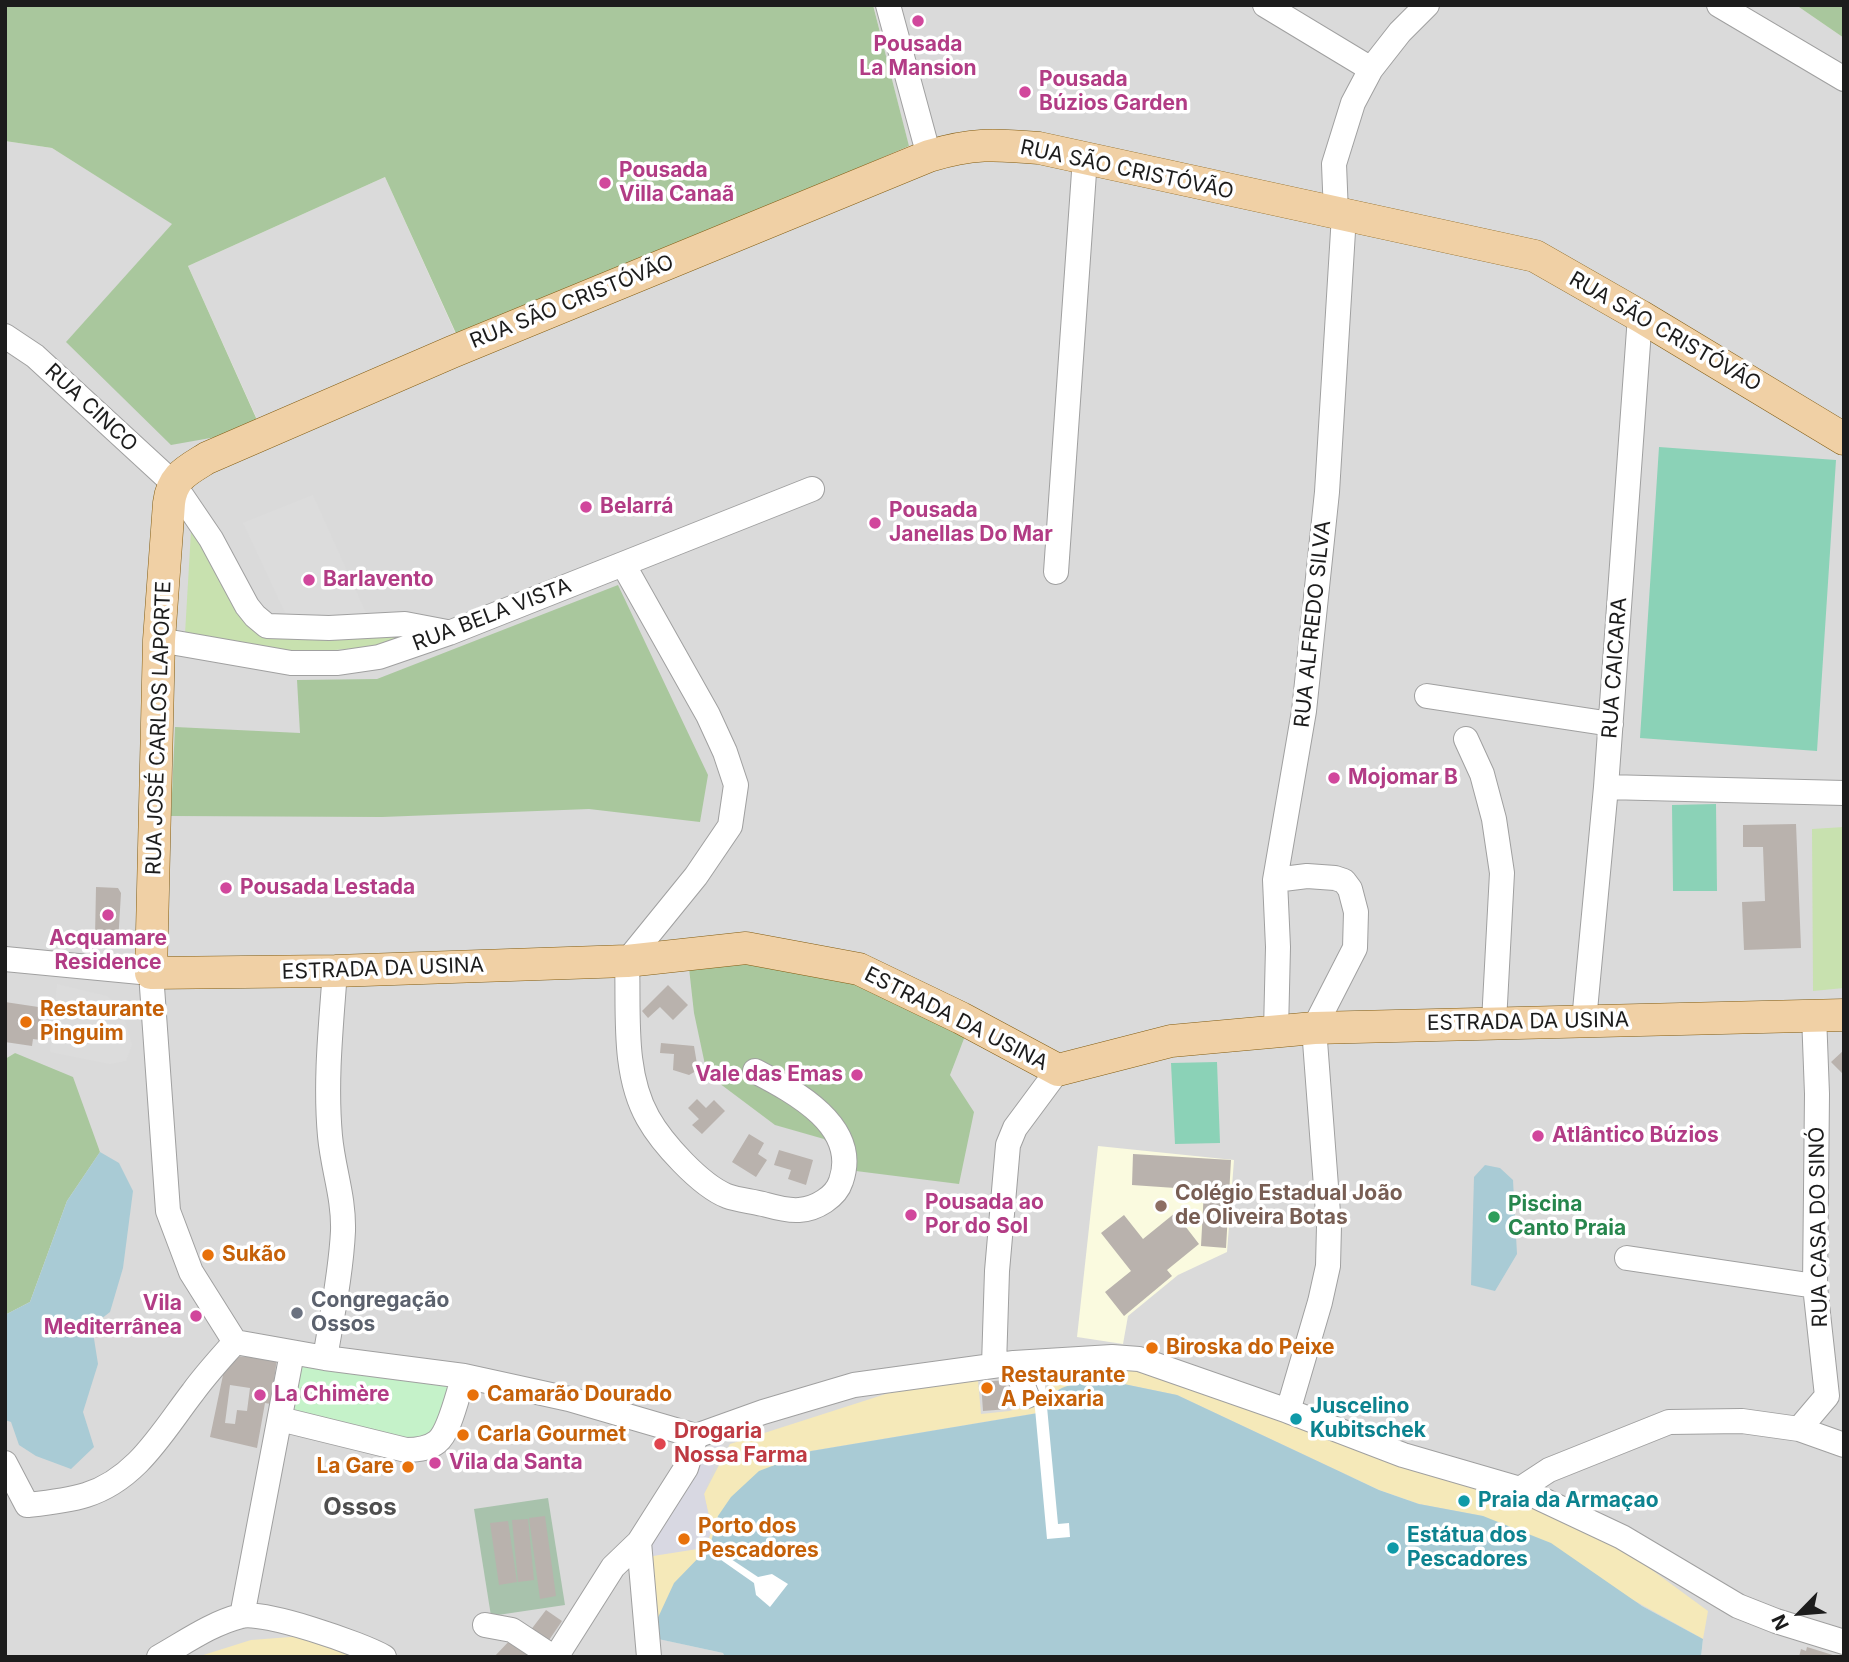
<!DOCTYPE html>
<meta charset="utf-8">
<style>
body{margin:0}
#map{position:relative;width:1849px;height:1662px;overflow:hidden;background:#ece9e4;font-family:Inter,sans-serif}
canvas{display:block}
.frame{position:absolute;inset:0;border:7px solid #1c1c1c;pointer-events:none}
.north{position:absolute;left:1765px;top:1578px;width:70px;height:70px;-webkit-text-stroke:5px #fff;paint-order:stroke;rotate:245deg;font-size:19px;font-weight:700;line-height:28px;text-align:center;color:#1c1c1c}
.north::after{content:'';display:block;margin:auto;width:24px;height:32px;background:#1c1c1c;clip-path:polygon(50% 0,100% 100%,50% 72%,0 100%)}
</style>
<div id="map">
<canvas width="1849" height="1662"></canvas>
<div class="frame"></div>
<div class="north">N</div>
</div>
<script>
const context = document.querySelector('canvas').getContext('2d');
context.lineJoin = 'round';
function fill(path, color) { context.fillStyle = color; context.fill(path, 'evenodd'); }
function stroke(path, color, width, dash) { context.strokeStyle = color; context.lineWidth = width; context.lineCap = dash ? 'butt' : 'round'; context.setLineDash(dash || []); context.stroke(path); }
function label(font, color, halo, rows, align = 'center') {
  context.font = font + ' Inter,sans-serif'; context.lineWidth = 7; context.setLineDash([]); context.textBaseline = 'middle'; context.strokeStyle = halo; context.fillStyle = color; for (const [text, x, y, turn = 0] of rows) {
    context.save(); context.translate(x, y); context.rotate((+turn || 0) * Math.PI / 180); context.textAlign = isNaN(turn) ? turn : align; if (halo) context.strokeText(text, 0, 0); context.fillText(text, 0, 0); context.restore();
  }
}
fill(new Path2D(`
 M873,5H1796L1844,38V1657H1701L1703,1639L1642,1606L1419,1504L1114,1382H1083L1060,1388L1044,1412L811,1451L710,1546L650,1637L723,1653L725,1657L202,1655L197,1657H5V1315L30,1302L67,1201L100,1151L15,1053L5,1059V141L52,148L173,224L67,342L261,428L188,266L385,177L458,339L909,147Z`), '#dadada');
fill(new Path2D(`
 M1098,1146L1234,1160L1227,1252L1178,1275L1128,1316L1123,1344L1077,1337Z`), '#fafadf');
fill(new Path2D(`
 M191,531L208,546L251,628L271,636L426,634L378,646L292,654L185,634Z
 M1844,827V988L1813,991L1812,829Z`), '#c8e1af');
fill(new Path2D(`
 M5,5H873L909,146L459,340L385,177L188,266L261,429L171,445L66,342L172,224L52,148L5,141Z
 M1796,5H1844V38Z
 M618,585L708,775L700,822L589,809L382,817L171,816L175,727L300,733L297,680L377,679Z
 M747,962L860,983L965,1036L950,1075L974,1112L959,1184L856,1171L824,1139L775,1125L707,1074L694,1013L689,968Z
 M15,1053L73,1077L100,1152L67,1201L30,1302L5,1315V1059Z`), '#a9c79d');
fill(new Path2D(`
 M1140,1367L1509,1497L1578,1524L1637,1559L1708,1611L1703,1639L1483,1516L1419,1504L1379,1490L1177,1395L1114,1382H1083L1044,1412L811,1451L718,1516L710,1546L689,1568L649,1637L646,1568L653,1556L712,1530L704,1494L730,1444L895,1391L978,1380L981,1414L1009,1411L1031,1405L1056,1377L1074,1370Z
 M304,1636L361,1657H197L251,1640Z`), '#f5e9b9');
fill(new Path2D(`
 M548,1498L565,1605L491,1616L474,1509Z`), '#a8c2ac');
fill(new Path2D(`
 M298,1355L449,1380C442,1416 449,1432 408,1440L285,1415Z`), '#c5f2c9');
fill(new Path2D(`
 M1659,447L1836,460L1817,751L1640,738Z
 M1716,804L1717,891H1673L1672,805Z
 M1217,1062L1220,1143L1175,1144L1171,1063Z`), '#8bd2b7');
fill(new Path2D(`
 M313,495L367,615H286L243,523Z
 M57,984L107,996L121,1007L132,1045L126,1061L110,1064L50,1052Z`), '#dcdcdc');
fill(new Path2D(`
 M715,1442L722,1445L704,1494L712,1530L707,1543L704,1548L653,1556L648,1534L689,1470Z`), '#d8d8e2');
fill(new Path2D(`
 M100,1152L119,1163L133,1191L123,1268L110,1312L92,1326L98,1364L83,1412L94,1447L71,1469L36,1456L19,1445L11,1422L5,1420V1315L30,1302L67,1201Z
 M1485,1165L1500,1168L1513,1180L1517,1254L1495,1291L1471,1285L1474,1177Z
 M1083,1382H1114L1177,1395L1379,1490L1419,1504L1483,1516L1551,1543L1642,1606L1703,1639L1701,1657H725L723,1653L649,1637L674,1583L710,1546L718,1516L731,1497L759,1471L811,1451L1044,1412C1053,1388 1059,1388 1083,1382Z`), '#a9cbd5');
fill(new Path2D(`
 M1044,1375L1058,1524L1069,1523L1070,1537L1047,1539L1032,1376Z
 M707,1543L758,1577L772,1574L788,1584L770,1607L756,1595L754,1583L704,1548Z`), '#fff');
fill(new Path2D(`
 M1796,824L1801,948L1744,950L1742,902L1765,901L1763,847H1743V825Z
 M96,887L118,888L121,893L118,943L112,945H101V937H95Z
 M668,985L688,1005L673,1020L660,1007L648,1018L642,1011Z
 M5,1002L45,1008L40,1040L33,1039L32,1046L5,1042Z
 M661,1043L694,1046L698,1070L689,1075L673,1070L674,1054L660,1053Z
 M1844,1050V1075L1831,1062Z
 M697,1099L706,1108L714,1100L725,1111L702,1134L692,1125L699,1119L688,1108Z
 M749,1134L764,1143L758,1154L767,1160L756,1177L732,1162Z
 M779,1150L813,1160L806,1185L788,1179L791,1170L774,1165Z
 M1133,1154L1231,1160L1226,1248L1201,1246L1204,1190L1132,1185Z
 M1175,1213L1199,1244L1167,1270L1172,1276L1124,1316L1105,1292L1131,1271L1101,1233L1124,1215L1143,1239Z
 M227,1356L277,1358L271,1404L265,1403L257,1448L210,1437ZM230,1385L250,1388L247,1411L237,1410L235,1424L225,1423Z
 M1006,1380L1008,1409L983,1411L981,1382Z
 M301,1387L314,1390L312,1400L299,1398Z
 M545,1516L556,1596L540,1599L529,1518Z
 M528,1519L534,1580L518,1582L512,1520Z
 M508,1521L517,1582L499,1585L490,1523Z
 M546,1610L562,1621L547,1643L530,1631Z
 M514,1636L531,1652L527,1657H494Z
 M1807,1647L1836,1656V1657H1799L1801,1649L1806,1651Z`), '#b9b2ad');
const minor = new Path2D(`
 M888,5L929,156
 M1265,5L1371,69
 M1719,5L1844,79
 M1336,214L1334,164L1353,103L1371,69L1400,32L1427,5
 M5,336L35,356L173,483L211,539L247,606L255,616L267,626L329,628L405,624L447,632
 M623,564L708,715L725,752L736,785L730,826L696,876L627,961C629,1011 622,1072 648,1118C662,1143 700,1185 727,1196C738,1200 751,1201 763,1204C774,1207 787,1211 799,1210C816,1209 836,1197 841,1181C860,1126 795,1092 755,1071
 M1056,572L1085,158
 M159,640L291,663H338L379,657L449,633L812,489
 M1427,696L1611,724
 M1466,739L1482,774L1494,819L1502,873L1494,1022
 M1606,787L1844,793
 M1275,880L1307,876L1335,878L1344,881L1350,889L1356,912L1355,948L1314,1028L1329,1226L1328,1266L1320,1302L1288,1411
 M5,959L151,973L168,1211L191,1272L235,1342
 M1584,1021L1606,787L1640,316
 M1276,1031L1278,947L1275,880L1304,711L1327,492L1344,215
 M1627,1258L1815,1286
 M235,1342L325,1358L464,1376L569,1399L696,1436L763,1412L854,1385L1014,1363L1112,1357L1139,1359L1288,1411L1403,1455L1520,1489L1622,1537L1738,1606L1776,1621L1844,1642
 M325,1358C332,1316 341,1273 343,1231C344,1197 333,1169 330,1136C325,1081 331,1026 335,971
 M1014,1363L1027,1396
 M994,1365L997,1271L1008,1145L1015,1128L1058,1070
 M280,1419L406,1450C416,1450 428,1449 437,1442C450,1432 458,1392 464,1376
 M1799,1429L1827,1396L1815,1286L1817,1094L1814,1015
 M5,1463L27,1505C46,1503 67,1501 86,1495C137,1479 162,1432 193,1392C206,1374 221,1358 235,1342
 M1520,1489L1549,1470L1669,1422L1742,1421L1799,1429L1844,1445
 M639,1542L649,1657
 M242,1616L292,1353
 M485,1625L512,1630L553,1657
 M159,1657C184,1643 212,1623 241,1616C263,1610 362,1644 384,1657
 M556,1657L613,1567L639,1542L686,1468L696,1436`);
const major = new Path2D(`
 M1844,439L1640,316L1535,256L1039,148C995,144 972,143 929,156L452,352L207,458C186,471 172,477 169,503L159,640L151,973L335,971L627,961L746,948L859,969L961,1018L1058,1070L1171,1041L1314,1028L1844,1015`);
stroke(minor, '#a0a0a0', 26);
stroke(major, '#835d12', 33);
stroke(minor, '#fff', 24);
stroke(major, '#f0d0a5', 32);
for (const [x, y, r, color] of [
 [918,21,7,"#d1479c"],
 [1025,92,7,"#d1479c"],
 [605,183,7,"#d1479c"],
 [586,507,7,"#d1479c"],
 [875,523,7,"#d1479c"],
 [309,580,7,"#d1479c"],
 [1334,778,7,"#d1479c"],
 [226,888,7,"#d1479c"],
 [108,915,7,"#d1479c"],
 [26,1022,7,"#e8710a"],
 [857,1075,7,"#d1479c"],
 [1538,1136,7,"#d1479c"],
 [1161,1206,7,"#8d6e63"],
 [911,1215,7,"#d1479c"],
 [1494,1217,7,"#2e9e5b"],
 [208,1255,7,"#e8710a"],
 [297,1313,7,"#6b7280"],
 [196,1316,7,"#d1479c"],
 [1152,1348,7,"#e8710a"],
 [987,1388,7,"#e8710a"],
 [260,1395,7,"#d1479c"],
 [473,1395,7,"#e8710a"],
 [1296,1419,7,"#0f9aa8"],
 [463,1435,7,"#e8710a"],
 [660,1444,7,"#e0444e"],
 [435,1463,7,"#d1479c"],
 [408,1467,7,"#e8710a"],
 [1464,1501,7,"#0f9aa8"],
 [684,1539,7,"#e8710a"],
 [1393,1548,7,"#0f9aa8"]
]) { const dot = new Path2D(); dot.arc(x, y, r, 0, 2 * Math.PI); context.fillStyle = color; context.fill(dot); stroke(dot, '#fff', 2.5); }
label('bold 21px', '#b23c85', '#fff', [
 ["Pousada",918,45,"center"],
 ["La Mansion",918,69,"center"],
 ["Pousada",1039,80],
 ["Búzios Garden",1039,104],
 ["Pousada",619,171],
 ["Villa Canaã",619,195],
 ["Belarrá",600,507],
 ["Pousada",889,511],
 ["Janellas Do Mar",889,535],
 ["Barlavento",323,580],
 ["Mojomar B",1348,778],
 ["Pousada Lestada",240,888],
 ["Acquamare",108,939,"center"],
 ["Residence",108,963,"center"],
 ["Vale das Emas",843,1075,"right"],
 ["Atlântico Búzios",1552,1136],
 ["Pousada ao",925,1203],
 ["Por do Sol",925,1227],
 ["Vila",182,1304,"right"],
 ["Mediterrânea",182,1328,"right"],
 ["La Chimère",274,1395],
 ["Vila da Santa",449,1463]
], 'left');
label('21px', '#1c1c1c', '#fff', [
 ["RUA SÃO CRISTÓVÃO",1127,170,12],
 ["RUA SÃO CRISTÓVÃO",572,302,-22],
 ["RUA SÃO CRISTÓVÃO",1665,332,30],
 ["RUA CINCO",91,408,43],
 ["RUA BELA VISTA",492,615,-21],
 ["RUA ALFREDO SILVA",1313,624,-84],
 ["RUA CAICARA",1615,668,-86],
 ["RUA JOSÉ CARLOS LAPORTE",159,728,-88],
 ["ESTRADA DA USINA",383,969,-2],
 ["ESTRADA DA USINA",956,1019,27],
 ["ESTRADA DA USINA",1528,1022,-1],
 ["RUA CASA DO SINÓ",1819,1227,-91]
]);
label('bold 21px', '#c56008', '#fff', [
 ["Restaurante",40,1010],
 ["Pinguim",40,1034],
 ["Sukão",222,1255],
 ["Biroska do Peixe",1166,1348],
 ["Restaurante",1001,1376],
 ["A Peixaria",1001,1400],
 ["Camarão Dourado",487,1395],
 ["Carla Gourmet",477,1435],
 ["La Gare",394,1467,"right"],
 ["Porto dos",698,1527],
 ["Pescadores",698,1551]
], 'left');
label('bold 21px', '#785e54', '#fff', [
 ["Colégio Estadual João",1175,1194],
 ["de Oliveira Botas",1175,1218]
], 'left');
label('bold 21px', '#27864d', '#fff', [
 ["Piscina",1508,1205],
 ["Canto Praia",1508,1229]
], 'left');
label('bold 21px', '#5b616d', '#fff', [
 ["Congregação",311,1301],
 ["Ossos",311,1325]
], 'left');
label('bold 21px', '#0d838f', '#fff', [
 ["Juscelino",1310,1407],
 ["Kubitschek",1310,1431],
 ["Praia da Armaçao",1478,1501],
 ["Estátua dos",1407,1536],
 ["Pescadores",1407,1560]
], 'left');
label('bold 21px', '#be3a42', '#fff', [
 ["Drogaria",674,1432],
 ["Nossa Farma",674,1456]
], 'left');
label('bold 24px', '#4f4f4f', '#fff', [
 ["Ossos",360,1508]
]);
</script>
